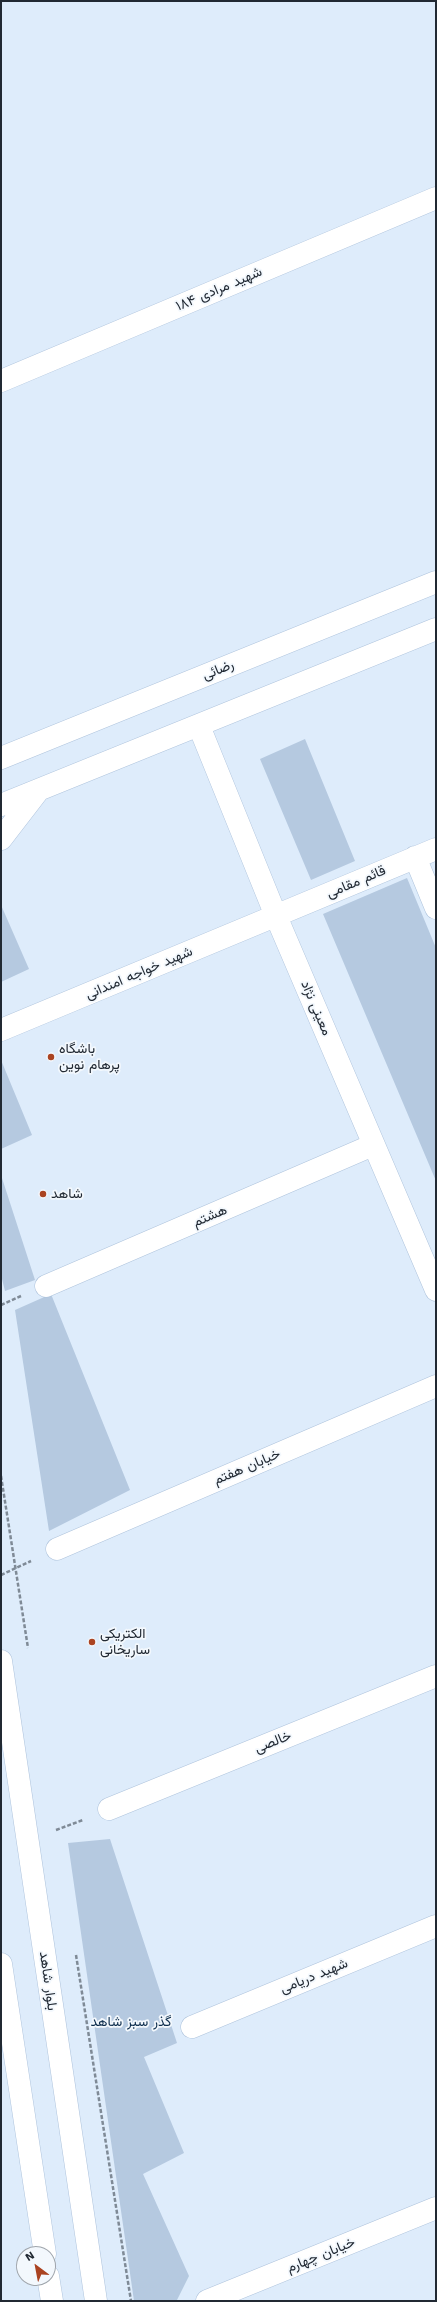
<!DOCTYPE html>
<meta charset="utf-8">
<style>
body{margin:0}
#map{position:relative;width:437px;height:2302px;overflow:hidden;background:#deecfb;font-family:"Work Sans",sans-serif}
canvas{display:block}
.frame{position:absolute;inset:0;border:2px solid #212933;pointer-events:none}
.north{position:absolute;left:16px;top:2246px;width:40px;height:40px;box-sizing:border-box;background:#f3f8fd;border:1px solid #9fa5ac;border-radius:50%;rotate:328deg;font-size:11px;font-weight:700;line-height:16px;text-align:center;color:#212933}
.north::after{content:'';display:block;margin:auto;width:14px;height:18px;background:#aa4321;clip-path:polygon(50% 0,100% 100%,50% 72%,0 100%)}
</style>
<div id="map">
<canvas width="437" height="2302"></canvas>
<div class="frame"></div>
<div class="north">N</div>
</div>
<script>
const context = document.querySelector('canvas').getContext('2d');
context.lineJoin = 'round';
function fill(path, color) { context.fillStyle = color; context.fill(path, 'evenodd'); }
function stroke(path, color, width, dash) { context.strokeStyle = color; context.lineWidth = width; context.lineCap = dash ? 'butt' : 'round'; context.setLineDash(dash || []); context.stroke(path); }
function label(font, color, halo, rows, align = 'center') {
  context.font = font + ' "Work Sans",Vazirmatn,sans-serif'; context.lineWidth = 3.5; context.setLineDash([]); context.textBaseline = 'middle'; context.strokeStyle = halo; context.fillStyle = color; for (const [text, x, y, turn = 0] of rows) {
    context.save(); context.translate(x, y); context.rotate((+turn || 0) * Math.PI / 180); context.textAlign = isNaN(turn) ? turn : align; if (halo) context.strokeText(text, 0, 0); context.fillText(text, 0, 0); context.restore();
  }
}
fill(new Path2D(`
 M305,739L355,861L311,880L260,759Z
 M407,878L436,948V1181L323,914Z
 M1,905L29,969L1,982Z
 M1,1060L32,1135L1,1149Z
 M1,1175L35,1280L5,1291L1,1275Z
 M51,1294L130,1490L49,1531L15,1310Z
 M110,1839L177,2043L144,2057L184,2153L143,2174L189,2276L177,2300L172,2301H134L68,1843Z`), '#b5c9e0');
const street = new Path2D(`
 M1,381L436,198
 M199,726L276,916L436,1290
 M415,857L436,908
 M1,1030L436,849
 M46,1286L373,1145
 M57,1549L436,1386
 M109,1809L436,1676
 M192,2027L436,1926
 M207,2301L436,2208`);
const secondary = new Path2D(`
 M1,758L436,582
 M1,805L436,629
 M1,839L38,791`);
const primary = new Path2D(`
 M1,1661L96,2301
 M1,1964L45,2254
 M48,2276L52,2301`);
stroke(street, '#aec3dc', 23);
stroke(secondary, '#aec3dc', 23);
stroke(primary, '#aec3dc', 23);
stroke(new Path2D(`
 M1,1305L21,1296
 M1,1476L28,1648
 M1,1575L31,1561
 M56,1830L83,1820
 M76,1955L131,2301`), '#7f8a96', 2.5, [4, 2]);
stroke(street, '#fff', 22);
stroke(secondary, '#fff', 22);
stroke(primary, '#fff', 22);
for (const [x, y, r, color] of [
 [51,1057,4,"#aa4321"],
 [43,1194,4,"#aa4321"],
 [92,1642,4,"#aa4321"]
]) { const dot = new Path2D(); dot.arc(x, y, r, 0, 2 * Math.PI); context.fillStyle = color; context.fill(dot); stroke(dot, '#f3f8fd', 1.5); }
label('14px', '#212933', '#f3f8fd', [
 ["شهید مرادی ۱۸۴",219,289,-23],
 ["رضائی",218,670,-22],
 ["قائم مقامی",356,882,-23],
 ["شهید خواجه امندانی",139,973,-23],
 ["معینی نژاد",316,1008,67],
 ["هشتم",210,1216,-23],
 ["خیابان هفتم",247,1467,-23],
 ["خالصی",273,1742,-22],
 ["شهید دریامی",314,1976,-22],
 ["بلوار شاهد",48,1981,82],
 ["خیابان چهارم",321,2255,-22]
]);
label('14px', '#212933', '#f3f8fd', [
 ["باشگاه",59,1049],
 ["پرهام نوین",59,1065],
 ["شاهد",51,1194],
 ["الکتریکی",100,1634],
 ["ساریخانی",100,1650]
], 'left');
label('14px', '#0d2d4d', '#f3f8fd', [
 ["گذر سبز شاهد",131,2022]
]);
</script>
